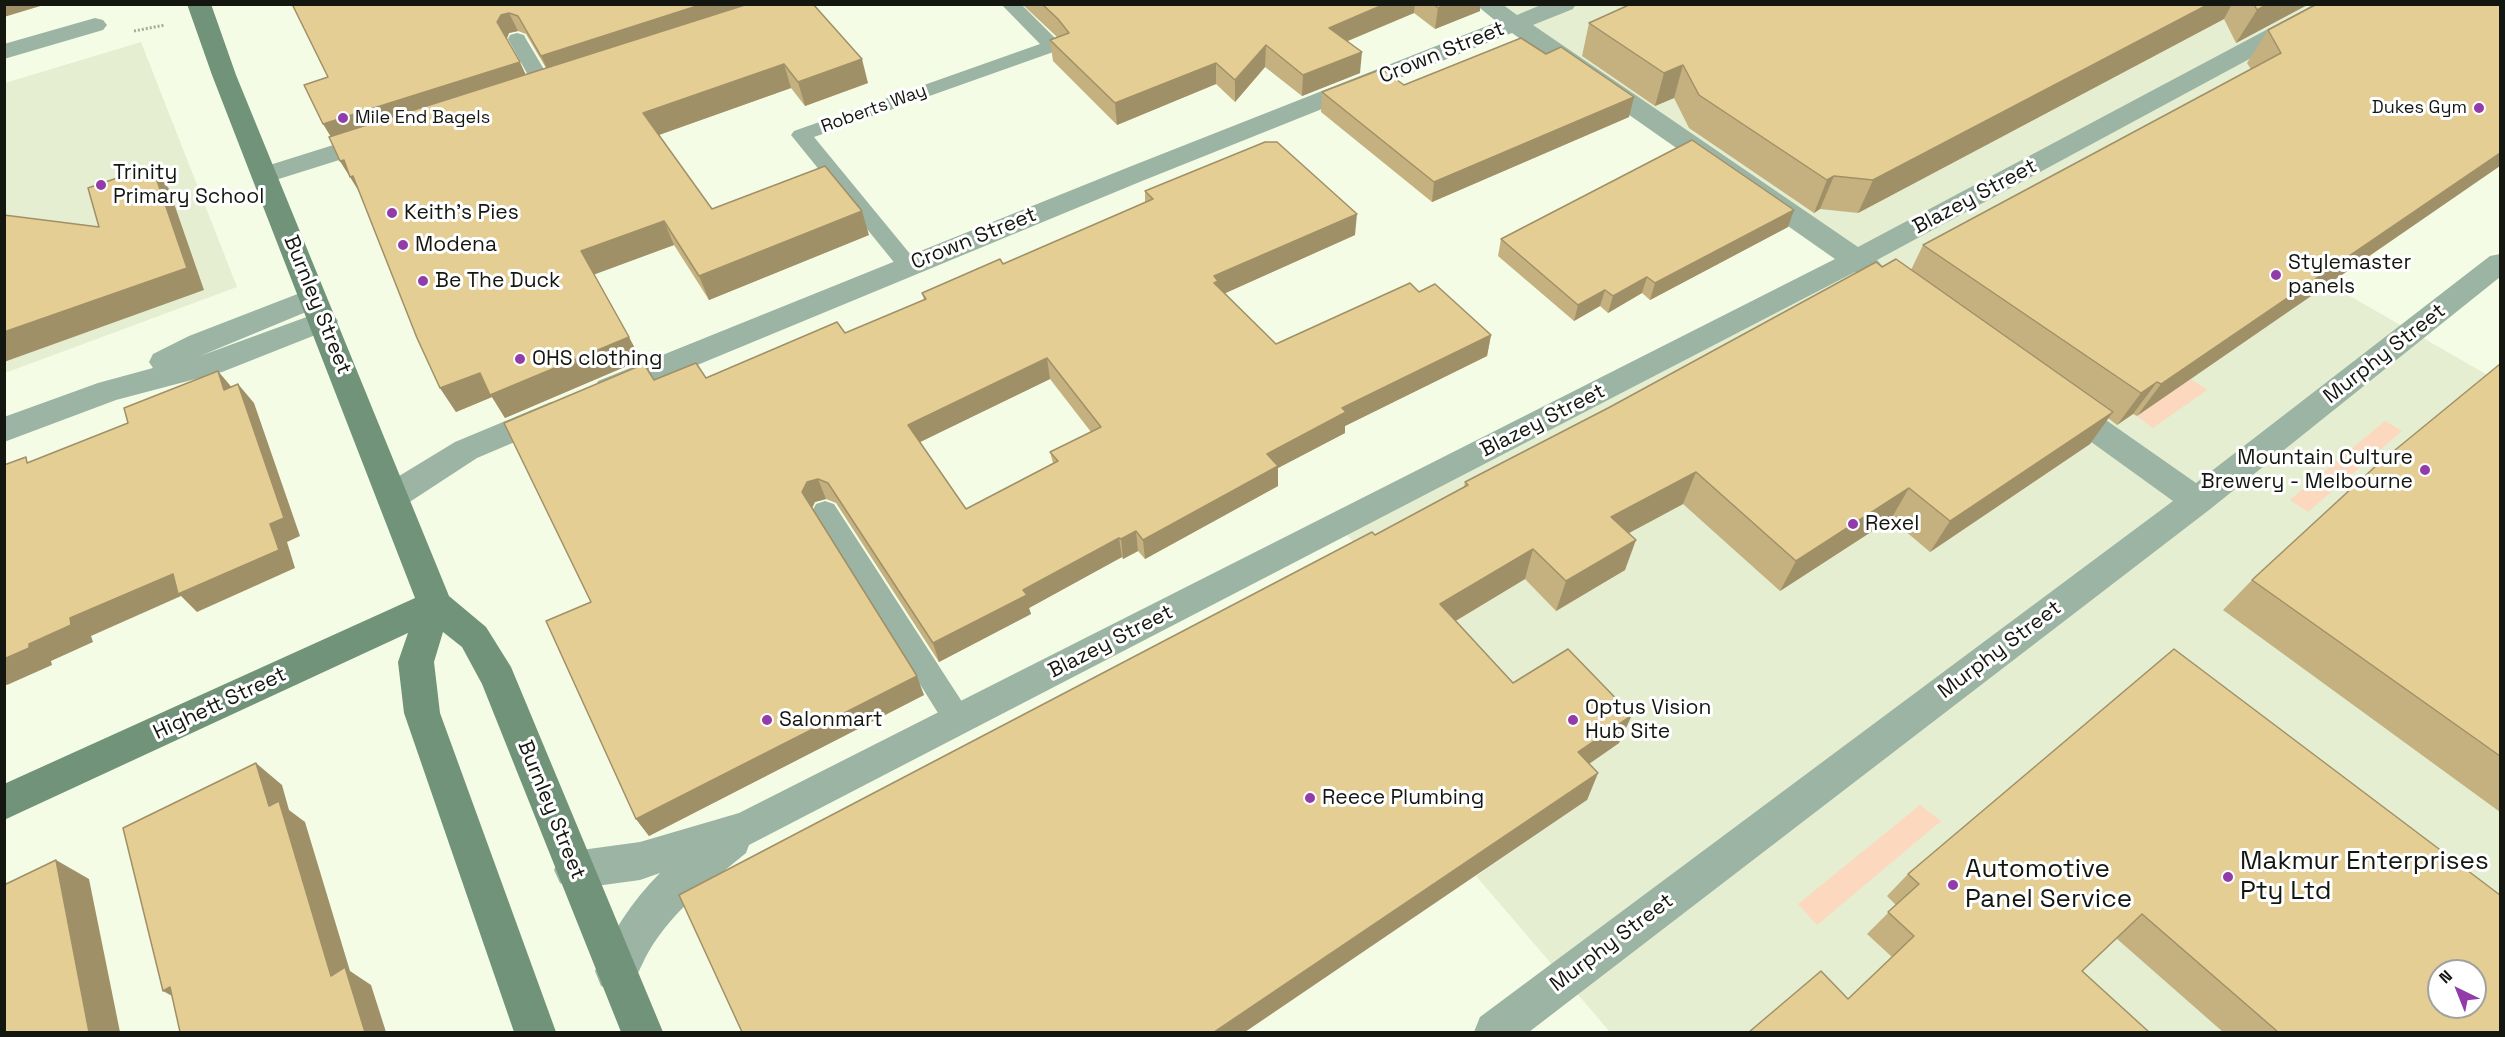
<!DOCTYPE html>
<style>
body{margin:0}
#map{position:relative;width:2505px;height:1037px;overflow:hidden;background:#f4fce5;font-family:"Space Grotesk",sans-serif}
canvas{display:block}
.frame{position:absolute;inset:0;border:6px solid #14170f;pointer-events:none}
.north{position:absolute;left:2427px;top:959px;width:60px;height:60px;box-sizing:border-box;background:#fff;border:2px solid #a1a29f;border-radius:50%;rotate:317deg;font-size:16px;font-weight:700;line-height:24px;text-align:center;color:#14170f}
.north::after{content:'';display:block;margin:auto;width:21px;height:27px;background:#923ca9;clip-path:polygon(50% 0,100% 100%,50% 72%,0 100%)}
</style>
<div id="map">
<canvas width="2505" height="1037"></canvas>
<div class="frame"></div>
<div class="north">N</div>
</div>
<script>
const context = document.querySelector('canvas').getContext('2d');
context.lineJoin = 'round';
function fill(path, color) { context.fillStyle = color; context.fill(path, 'evenodd'); }
function stroke(path, color, width, dash) { context.strokeStyle = color; context.lineWidth = width; context.lineCap = dash ? 'butt' : 'round'; context.setLineDash(dash || []); context.stroke(path); }
function label(font, color, halo, rows, align = 'center') {
  context.font = font + ' "Space Grotesk",sans-serif'; context.lineWidth = 6; context.setLineDash([]); context.textBaseline = 'middle'; context.strokeStyle = halo; context.fillStyle = color; for (const [text, x, y, turn = 0] of rows) {
    context.save(); context.translate(x, y); context.rotate((+turn || 0) * Math.PI / 180); context.textAlign = isNaN(turn) ? turn : align; if (halo) context.strokeText(text, 0, 0); context.fillText(text, 0, 0); context.restore();
  }
}
fill(new Path2D(`
 M1486,5H2500V166L2329,284L2491,377L2500,369V1032H1610L1476,876L1586,800L1338,525L1856,259ZM2439,971H2475V1007H2439Z
 M141,42L237,287L5,373V83Z`), '#e5eed1');
fill(new Path2D(`
 M2191,379L2207,390L2153,428L2137,416Z
 M2385,421L2402,431L2308,512L2290,500Z
 M1920,805L1941,821L1817,925L1798,904Z`), '#fcd8bf');
stroke(new Path2D(`
 M134,31L165,25`), '#a5ac9a', 3, [2, 2]);
fill(new Path2D(`
 M1001,4H1021L1059,42L1061,46L1059,50L814,137L920,266L917,271L909,273L901,271L791,135L794,131L1040,44Z
 M517,33L524,35L526,39L554,86L551,90H537L534,86L508,39L510,35Z
 M825,501L834,504L968,711L972,720L968,729L958,732L948,729L816,518L812,511L816,504Z`), '#9cb4a3');
fill(new Path2D(`
 M1475,4H1502L1517,15L1543,4H1576L1573,9L1533,25L1858,247L2315,4H2345L2342,9L1877,260L1887,271L1883,278L1873,281L1855,272L749,845L746,853C710,883 674,909 649,951C638,970 638,983 616,992L601,986L595,971C610,935 632,901 660,873L640,880L574,889L560,883L554,870L560,857L574,851L640,842L739,813L1835,259L1512,33L1142,181L620,397L609,400L598,397L594,389L598,381L1124,169L1497,22Z
 M95,18L103,20L107,25L103,30L4,59V44Z
 M378,131L387,133L391,139L387,145L266,183L257,181L253,175L257,169Z
 M2500,254V277L2209,510L1529,1032H1474L1480,1017L2173,501L2051,413L2047,405L2051,397L2062,394L2073,397L2196,483L2490,256Z
 M313,288L323,291L327,298L323,305L200,356L323,311L333,314L338,321L333,328L222,372L116,400L4,442V417L98,383L153,368L149,362L153,354L189,336Z
 M551,402L562,406L567,414L562,422L477,458L405,505L393,509L381,505L377,496L381,487L455,442Z`), '#9cb4a3');
fill(new Path2D(`
 M187,4H211L236,75L449,596L486,627L511,667L663,1032H621L482,684L462,647L443,632L434,662L440,713L556,1032H514L404,713L398,662L408,633L4,820V784L415,598L212,75Z`), '#70937a');
fill(new Path2D(`
 M292,4H813L868,83L805,106L791,88L659,135L712,209L869,235L709,300L674,245L594,274L641,360L505,418L492,397L456,412L440,388L359,191L340,161L331,137L328,77ZM518,31L526,34L546,68L526,75L507,39L509,33Z
 M1022,4H1480V11L1435,29L1414,13L1348,41L1360,73L1302,96L1265,67L1235,102L1216,84L1117,125L1053,61L1050,40L1057,37Z
 M1631,4H2309L2236,43L2224,19L1858,213L1820,209L1814,213L1689,128L1674,98L1655,106L1582,56L1589,23Z
 M2500,4L2137,416L2133,414L2117,425L2108,418L2090,444L1930,552L1891,519L1780,591L1683,504L1629,533L1625,570L1556,611L1525,579L1455,621L1513,683L1619,743L1589,764L1598,773L1587,800L1375,535L1464,487L1465,482L1882,267L1911,270L1923,245L2251,69L2247,63L2268,30Z
 M1404,85L1629,117L1432,202L1321,112L1322,92Z
 M1145,191L1355,235L1225,293L1276,344L1419,292L1491,335L1487,356L1345,426V433L1278,468V486L1145,559L1138,551L1123,559L1122,557L1029,608L1031,614L939,662L836,503L826,499L815,502L812,508L924,695L649,836L636,819L591,602L654,380L706,378L845,333L924,300L922,293L1003,264L1145,202ZM1050,379L1091,432L1050,452L1053,463L966,509L920,442Z
 M1788,227L1650,300L1642,293L1608,313L1600,306L1574,321L1498,256L1501,239Z
 M2500,364V812L2223,610L2252,580Z
 M2174,649L2500,1032H2223L2116,938L1749,1032L1848,999L1892,957L1867,934L1896,905L1887,896L1908,874Z`), '#c5b17f');
fill(new Path2D(`
 M4,4H47L4,17Z
 M703,4H765L549,73L541,56Z
 M1385,4H1415L1414,13L1328,49L1329,28Z
 M1445,4H1480V11L1435,29L1438,8Z
 M2209,4H2232L2224,19L1858,213L1873,180Z
 M2268,4H2309L2236,43L2257,10Z
 M509,13L518,31L509,33L506,40L497,22L501,15Z
 M1266,45L1265,67L1235,102V80Z
 M1362,52L1360,73L1302,96L1303,75Z
 M862,59L868,83L805,106L798,82Z
 M520,62L528,80L334,142L323,124Z
 M1216,63V84L1117,125L1115,103Z
 M784,64L791,88L653,137L643,113Z
 M1683,65L1674,98L1655,106L1664,73Z
 M1634,97L1629,117L1432,202L1434,182Z
 M2500,153V166L2137,416L2161,384Z
 M344,160L358,184L365,201L340,161Z
 M152,166L169,189L204,290L4,362V332Z
 M1834,176L1820,209L1814,213L1827,180Z
 M1794,210L1788,227L1650,300L1655,283Z
 M862,211L869,235L709,300L699,276Z
 M1357,214L1355,235L1219,296V302L1214,276Z
 M664,221L674,245L593,275L581,251Z
 M1647,277L1642,293L1608,313L1613,296Z
 M1605,290L1600,306L1574,321L1578,305Z
 M1491,335L1487,356L1345,426V433L1278,468V486L1145,559L1143,540L1267,454L1342,408Z
 M629,337L641,360L505,418L492,397L456,412L440,388L480,373Z
 M1047,358L1050,379L914,445L908,425Z
 M218,371L234,390H224Z
 M2157,382L2133,414L2117,425L2141,393Z
 M238,384L254,403L300,536L287,542L295,568L197,612L181,596L91,636L93,642L51,661L52,665L7,685L4,683V659L70,618L173,574L270,524Z
 M2113,412L2090,444L1930,552L1950,521Z
 M1696,472L1683,504L1601,548L1611,517Z
 M818,479L826,499L815,502L810,512L802,492L807,482Z
 M1909,488L1891,519L1780,591L1796,561Z
 M1136,531L1138,551L1123,559L1121,539Z
 M1119,538L1122,557L1029,608L1031,614L939,662L933,643L1023,590Z
 M1636,540L1625,570L1556,611L1566,581Z
 M1533,549L1525,579L1434,634L1440,604Z
 M917,676L924,695L649,836L636,819Z
 M1632,715L1619,743L1567,779L1578,752Z
 M256,763L282,785L289,810L305,822L350,971L371,985L386,1032H365L331,976L269,806Z
 M1598,773L1587,800L1245,1032H1214Z
 M56,860L89,879L120,1032H89Z
 M170,987L194,1008L163,991Z`), '#a09068');
const building = new Path2D(`
 M292,4H703L541,56L518,16L509,13L501,15L497,22L520,62L323,124L304,85L328,77Z
 M748,4H813L862,59L798,82L784,64L643,113L712,209L825,166L862,211L699,276L664,221L581,251L629,337L490,395L480,373L440,388L417,338L353,176L350,177L344,160L340,161L329,137Z
 M1042,4H1385L1329,28L1362,52L1303,75L1266,45L1235,80L1216,63L1115,103L1050,40L1069,33L1058,19Z
 M1434,4H1445L1438,8Z
 M1631,4H2209L1873,180L1834,176L1827,180L1699,95L1683,65L1664,73L1589,23Z
 M2254,4H2268L2257,10Z
 M2317,4H2500V153L2161,384L2157,382L2141,393L1923,245L2281,53L2268,30Z
 M1521,38L1546,54L1561,47L1634,97L1434,182L1322,92L1382,69L1404,85Z
 M1692,140L1794,210L1655,283L1647,277L1613,296L1605,290L1578,305L1501,239Z
 M1265,142H1277L1357,214L1214,276L1218,281L1214,283L1276,344L1410,283L1419,292L1435,284L1491,335L1342,408L1346,412L1267,454L1278,466L1143,540L1136,531L1121,539L1119,538L1023,590L1027,595L933,643L828,483L818,479L807,482L802,492L917,676L636,819L546,621L591,602L504,423L644,364L654,380L696,363L706,378L837,322L845,333L926,299L922,293L1000,259L1003,264L1153,199L1145,191ZM1047,358L1101,427L1050,452L1058,461L966,509L908,425Z
 M152,166L187,268L4,332V215L99,227L88,188Z
 M1896,259L2113,412L1950,521L1909,488L1796,561L1696,472L1611,517L1636,540L1566,581L1533,549L1440,604L1513,683L1568,649L1632,715L1578,752L1598,773L1214,1032H742L679,895L1372,532L1375,535L1468,485L1465,482L1610,407L1876,262L1882,267Z
 M2500,364V756L2252,580L2378,464Z
 M218,371L224,390L238,384L284,518L270,524L279,550L178,594L173,574L70,618L71,625L29,644V648L4,659V465L26,457L27,463L128,423L124,408Z
 M2174,649L2500,895V1032H2278L2142,914L2082,971L2149,1032H1749L1821,971L1848,999L1914,936L1888,912L1919,884L1908,874ZM2439,971H2475V1007H2439Z
 M256,763L269,806L279,801L331,976L345,967L365,1032H180L170,987L163,991L123,828Z
 M56,860L89,1032H4V885Z`);
fill(building, '#e5ce94');
stroke(building, '#a09068', 1.5);
for (const [x, y, r, color] of [
 [2479,108,6,"#923ca9"],
 [343,118,6,"#923ca9"],
 [101,185,6,"#923ca9"],
 [392,213,6,"#923ca9"],
 [403,245,6,"#923ca9"],
 [2276,275,6,"#923ca9"],
 [423,281,6,"#923ca9"],
 [520,359,6,"#923ca9"],
 [2425,470,6,"#923ca9"],
 [1853,524,6,"#923ca9"],
 [767,720,6,"#923ca9"],
 [1573,720,6,"#923ca9"],
 [1310,798,6,"#923ca9"],
 [2228,877,6,"#923ca9"],
 [1953,885,6,"#923ca9"]
]) { const dot = new Path2D(); dot.arc(x, y, r, 0, 2 * Math.PI); context.fillStyle = color; context.fill(dot); stroke(dot, '#fff', 2); }
label('18px', '#14170f', '#fff', [
 ["Dukes Gym",2467,108],
 ["Mile End Bagels",355,118,"left"]
], 'right');
label('18px', '#14170f', '#fff', [
 ["Roberts Way",874,109,-20]
]);
label('21px', '#14170f', '#fff', [
 ["Crown Street",1442,53,-22],
 ["Blazey Street",1975,197,-28],
 ["Crown Street",974,239,-22],
 ["Burnley Street",317,305,68],
 ["Murphy Street",2385,354,-38],
 ["Blazey Street",1543,421,-27],
 ["Blazey Street",1111,642,-27],
 ["Murphy Street",2000,650,-37],
 ["Highett Street",220,704,-25],
 ["Burnley Street",551,810,68],
 ["Murphy Street",1612,943,-37]
]);
label('21px', '#14170f', '#fff', [
 ["Trinity",113,173],
 ["Primary School",113,197],
 ["Keith's Pies",404,213],
 ["Modena",415,245],
 ["Stylemaster",2288,263],
 ["panels",2288,287],
 ["Be The Duck",435,281],
 ["OHS clothing",532,359],
 ["Mountain Culture",2413,458,"right"],
 ["Brewery - Melbourne",2413,482,"right"],
 ["Rexel",1865,524],
 ["Optus Vision",1585,708],
 ["Hub Site",1585,732],
 ["Salonmart",779,720],
 ["Reece Plumbing",1322,798]
], 'left');
label('26px', '#14170f', '#fff', [
 ["Makmur Enterprises",2240,862],
 ["Pty Ltd",2240,892],
 ["Automotive",1965,870],
 ["Panel Service",1965,900]
], 'left');
</script>
